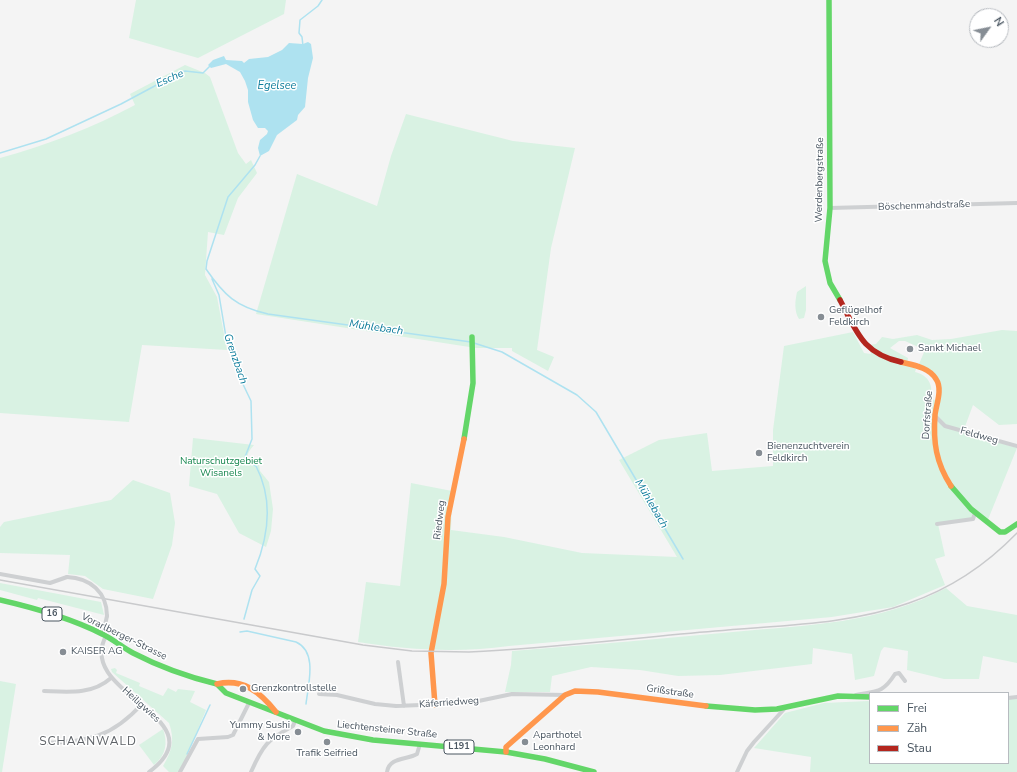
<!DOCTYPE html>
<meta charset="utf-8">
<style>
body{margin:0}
#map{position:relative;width:1017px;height:772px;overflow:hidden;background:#f4f4f4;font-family:"Nunito Sans",sans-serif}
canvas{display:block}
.legend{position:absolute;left:869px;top:692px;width:140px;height:72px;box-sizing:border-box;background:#fff;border:1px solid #b7bbc0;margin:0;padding:5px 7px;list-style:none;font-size:12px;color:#4a5661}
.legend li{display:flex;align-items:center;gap:8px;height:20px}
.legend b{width:20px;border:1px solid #b7bbc0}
.north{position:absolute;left:969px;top:8px;width:40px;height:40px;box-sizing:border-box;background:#fff;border:1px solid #b7bbc0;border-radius:50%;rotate:57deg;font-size:11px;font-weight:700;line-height:16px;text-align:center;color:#4a5661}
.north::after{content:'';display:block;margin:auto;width:14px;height:18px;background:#868d94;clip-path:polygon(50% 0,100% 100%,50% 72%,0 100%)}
</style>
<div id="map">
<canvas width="1017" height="772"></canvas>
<ul class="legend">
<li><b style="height:5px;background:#63d668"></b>Frei</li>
<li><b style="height:5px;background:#ff974d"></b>Zäh</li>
<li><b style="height:5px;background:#b3261e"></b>Stau</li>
</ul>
<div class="north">N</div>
</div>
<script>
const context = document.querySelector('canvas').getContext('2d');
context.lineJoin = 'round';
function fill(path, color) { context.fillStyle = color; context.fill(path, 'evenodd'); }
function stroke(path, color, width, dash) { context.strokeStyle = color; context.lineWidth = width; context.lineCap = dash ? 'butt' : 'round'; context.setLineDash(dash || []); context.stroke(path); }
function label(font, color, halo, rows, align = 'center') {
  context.font = font + ' "Nunito Sans",sans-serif'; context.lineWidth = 3; context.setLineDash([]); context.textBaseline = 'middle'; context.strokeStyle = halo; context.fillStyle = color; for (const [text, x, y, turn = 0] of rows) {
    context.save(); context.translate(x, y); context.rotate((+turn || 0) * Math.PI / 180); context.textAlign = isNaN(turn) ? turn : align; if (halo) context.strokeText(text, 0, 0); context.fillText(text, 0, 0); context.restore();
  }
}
fill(new Path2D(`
 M136,0H286L284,14L198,58L129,38Z
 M185,65L205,73L210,77L238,153L246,164L251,160L257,173L238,198L224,235L208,232L205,275L217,297L227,350L142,345L129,422L0,413V158C47,145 92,128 135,105L130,94Z
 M406,114L513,141L575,148L551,248L537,350L554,357L548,371L512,351V348H476L256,314L297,174L377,206L391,156Z
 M806,286V310L804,318L799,319C794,311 795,301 797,292Z
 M1002,330L1017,331V424L999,425L973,405L963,432L1017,448L987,522L976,513L972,519L938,524L945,556L935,559L945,585L893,607L832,617L509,646C458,653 408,650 358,642L366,582L400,586L411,483L452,491L451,530L504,537L582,553L677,557L619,460L659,440L707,433L712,471L773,466V430L784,346L853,332L864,353L871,354L869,345L876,344L882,337L893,339L917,335L932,340L951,339ZM899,341H905L925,350L919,364L930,372L940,386L936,403L935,400L931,399C933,386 930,376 915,372L916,369L907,363L908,358L890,348Z
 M193,438L254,445C249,451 245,455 250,462L259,464L260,471L269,482L273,509L271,531L266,547L239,533L217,494L189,486Z
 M133,480L170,493L175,523L172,545L153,599L103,589L85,576L68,574L70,555L0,553V527L4,522L111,500Z
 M0,583L101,602L104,615L38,598L37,600L0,590Z
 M946,588L967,606L1017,615V663L983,656L979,679H944L907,670L908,651L884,647L881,651L874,676L855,680L852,654L813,648L812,664L720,675L678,676L640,670L591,667L552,676L550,692H505L511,665L512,651C586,645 660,639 733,632C806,625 880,624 946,588Z
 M115,668L117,670L116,673L140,683L139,686L163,696L168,688L176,692L178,689L195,691L190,702L206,710L180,772H169L163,766C172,751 175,740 169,723L112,672L111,669Z
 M0,681L16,684L2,772H0Z
 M1017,697V772H810L811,757L754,748L785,713L824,703L868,701L870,702V763H1008V699Z
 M163,729C168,743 166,755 154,765L139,745Z`), '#d9f2e3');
fill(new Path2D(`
 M308,42L311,44L313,58L308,78L305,107L298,115L297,120L277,135L269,151L260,156L258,148L260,140L267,134L268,131L265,128H258L253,120L248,102V90L245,81L240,72L226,64L211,68L208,65L213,60L224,56L226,60L242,61L244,63L249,59L268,57L282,50L289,43L303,44Z`), '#aee2f0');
stroke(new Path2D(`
 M303,46L302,37L299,33L300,20L318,6L322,0
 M0,153L46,139L121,104L179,73L185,71L203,73L210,66
 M260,156L255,165L228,197L207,261L206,269C224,295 236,307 268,314L471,342
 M212,279L219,295L226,337L240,378L251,401L252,439L245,457L248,462L256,466C273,499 269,535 255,569L260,576L252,590L244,619
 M474,343L502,352L577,395L596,412L683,559
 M240,632L247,631L296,642C318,652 308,685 306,704
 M187,754L210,705`), '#aee2f0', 1.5);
stroke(new Path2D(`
 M830,208L1017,203
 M935,416L945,426L1017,446
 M937,524L973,519L975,513
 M0,574L50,583L67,577
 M103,634L107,616
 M106,636C74,695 222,718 149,772
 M398,662L404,706
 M44,691C68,692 92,695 111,678
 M319,694L337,695L375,704L396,706L469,703L512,694L565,695
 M856,695C877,691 883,693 895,674L899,673L905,681
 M1008,698L1017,697
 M45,743C88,742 112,737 142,704
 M180,772L198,739L228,737L233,735L249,703
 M251,772C263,745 267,740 293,726L295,721
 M387,772C389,757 407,760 417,754L420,744
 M737,772L747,751L754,742L786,707`), '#ced0d2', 4);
stroke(new Path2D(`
 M829,0L830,208L825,261L830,283L840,300
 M464,439L473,383L472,337
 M951,486L971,509L1000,532H1005L1017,524
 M0,600C35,608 70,618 102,634C113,639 123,648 133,653C160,667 188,677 217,684
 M217,684L226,693L324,731L373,740L506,752L545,759L594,772
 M706,706L755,710L777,709L838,696L870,697`), '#63d668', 5.5);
stroke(new Path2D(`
 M901,362C913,365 929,367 936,379C943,389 936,405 935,415C933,442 936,463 951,486
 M217,684C243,678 260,692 276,712
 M435,705L431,653L444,584L448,517L464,439
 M506,752V747L565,695L575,691L598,692L706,706`), '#ff974d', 5.5);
stroke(new Path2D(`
 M840,300C857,332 862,353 901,362`), '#b3261e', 5.5);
stroke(new Path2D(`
 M0,580L363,645L412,651L469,652C551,648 633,638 715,631C780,625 848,625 909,603C950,589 987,564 1017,533`), '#c9cacc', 1.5);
stroke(new Path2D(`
 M67,577C90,578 107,592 107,616`), '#ced0d2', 4);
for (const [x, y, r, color] of [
 [821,317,4,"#868d94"],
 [910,349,4,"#868d94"],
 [759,453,4,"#868d94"],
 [63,652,4,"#868d94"],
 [243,689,4,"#868d94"],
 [298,732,4,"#868d94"],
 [327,742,4,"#868d94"],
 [525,742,4,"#868d94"]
]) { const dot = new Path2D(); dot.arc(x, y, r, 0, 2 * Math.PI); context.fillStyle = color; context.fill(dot); stroke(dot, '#fff', 1.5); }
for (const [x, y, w] of [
 [52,614,20],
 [459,747,30]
]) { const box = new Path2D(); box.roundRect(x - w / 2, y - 7, w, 14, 3); context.fillStyle = '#fff'; context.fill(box); stroke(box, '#4a5661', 1); }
label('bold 9px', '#4a5661', null, [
 ["16",52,614],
 ["L191",459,747]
]);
label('10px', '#4a5661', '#fff', [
 ["Werdenbergstraße",820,180,-89],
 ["Böschenmahdstraße",924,206,-2],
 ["Dorfstraße",928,415,-86],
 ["Feldweg",979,436,16],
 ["Riedweg",440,520,-83],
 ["Vorarlberger-Strasse",124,637,26],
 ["Grißstraße",670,692,8],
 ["Käferriedweg",449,703,-4],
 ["Heiligwies",141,705,42],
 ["Liechtensteiner Straße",387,730,6]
]);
label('10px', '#4a5661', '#fff', [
 ["Geflügelhof",829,311],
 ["Feldkirch",829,323],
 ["Sankt Michael",918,349],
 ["Bienenzuchtverein",767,447],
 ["Feldkirch",767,459],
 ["KAISER AG",71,652],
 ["Grenzkontrollstelle",251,689],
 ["Yummy Sushi",290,726,"right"],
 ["& More",290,738,"right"],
 ["Aparthotel",533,736],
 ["Leonhard",533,748],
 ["Trafik Seifried",327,754,"center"]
], 'left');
label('10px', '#17864f', '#fff', [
 ["Naturschutzgebiet",221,462],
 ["Wisanels",221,474]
]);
label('italic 11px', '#0c7c9b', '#fff', [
 ["Esche",170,79,-24],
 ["Egelsee",277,86],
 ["Mühlebach",376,328,8],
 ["Grenzbach",235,359,71],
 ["Mühlebach",651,504,60]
]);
context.letterSpacing = '1px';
label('12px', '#5f6368', '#fff', [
 ["SCHAANWALD",88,742]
]);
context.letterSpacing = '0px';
</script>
